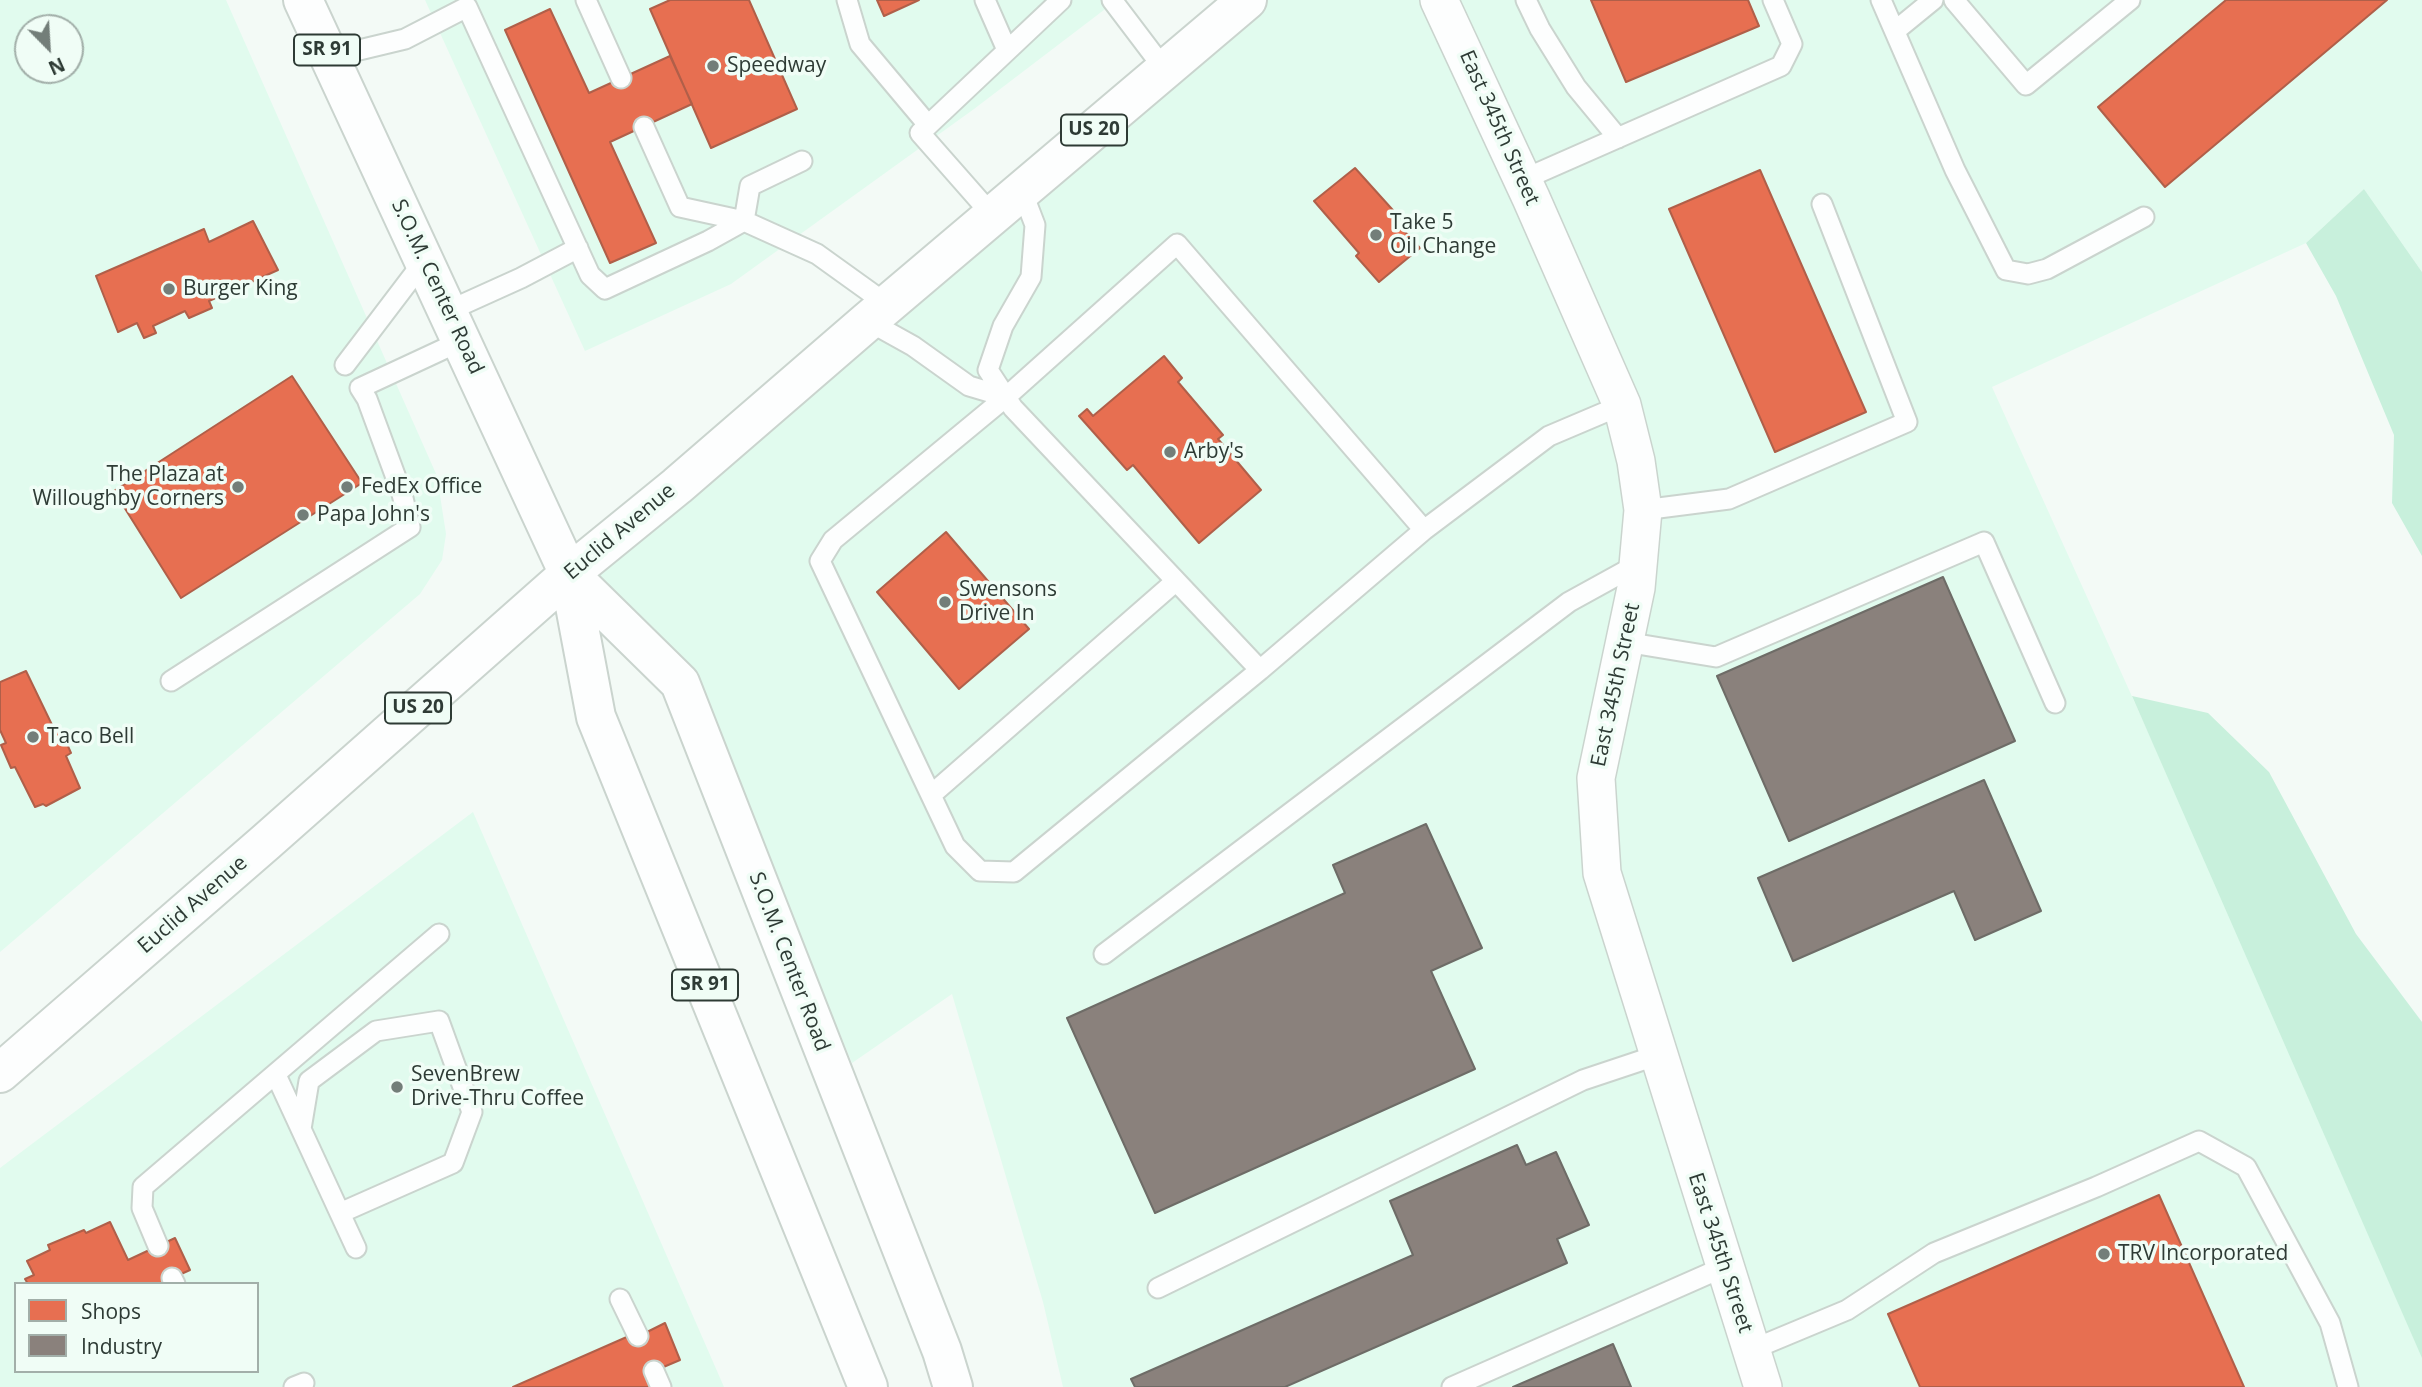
<!DOCTYPE html>
<style>
body{margin:0}
#map{position:relative;width:2422px;height:1387px;overflow:hidden;background:#f3faf6;font-family:"Open Sans",sans-serif}
canvas{display:block}
.legend{position:absolute;left:14px;top:1282px;width:245px;height:91px;box-sizing:border-box;background:#f0fdf6;border:2px solid #a2afa9;margin:0;padding:9px 12px;list-style:none;font-size:21px;color:#2e3b35}
.legend li{display:flex;align-items:center;gap:14px;height:35px}
.legend b{width:35px;border:2px solid #a2afa9}
.north{position:absolute;left:14px;top:14px;width:70px;height:70px;box-sizing:border-box;background:#f0fdf6;border:2px solid #a2afa9;border-radius:50%;rotate:156deg;font-size:19px;font-weight:700;line-height:28px;text-align:center;color:#2e3b35}
.north::after{content:'';display:block;margin:auto;width:24px;height:32px;background:#737e79;clip-path:polygon(50% 0,100% 100%,50% 72%,0 100%)}
</style>
<div id="map">
<canvas width="2422" height="1387"></canvas>
<ul class="legend">
<li><b style="height:19px;background:#e76f51"></b>Shops</li>
<li><b style="height:19px;background:#8a817c"></b>Industry</li>
</ul>
<div class="north">N</div>
</div>
<script>
const context = document.querySelector('canvas').getContext('2d');
context.lineJoin = 'round';
function fill(path, color) { context.fillStyle = color; context.fill(path, 'evenodd'); }
function stroke(path, color, width, dash) { context.strokeStyle = color; context.lineWidth = width; context.lineCap = dash ? 'butt' : 'round'; context.setLineDash(dash || []); context.stroke(path); }
function label(font, color, halo, rows, align = 'center') {
  context.font = font + ' "Open Sans",sans-serif'; context.lineWidth = 7; context.setLineDash([]); context.textBaseline = 'middle'; context.strokeStyle = halo; context.fillStyle = color; for (const [text, x, y, turn = 0] of rows) {
    context.save(); context.translate(x, y); context.rotate((+turn || 0) * Math.PI / 180); context.textAlign = isNaN(turn) ? turn : align; if (halo) context.strokeText(text, 0, 0); context.fillText(text, 0, 0); context.restore();
  }
}
fill(new Path2D(`
 M0,0H226L437,476L446,534L442,560L420,594L0,952ZM28,28H70V70H28Z
 M425,0H1117L974,109L731,284L585,351Z
 M1267,0H2422V272L2364,189L2306,243L1992,387L2187,818L2422,1356V1387H1063L1043,1302L952,994L852,1063L690,676L590,571Z
 M473,812L724,1387H0V1168ZM16,1284H257V1371H16Z`), '#e1fbee');
fill(new Path2D(`
 M2364,189L2422,272V556L2392,503L2394,435L2336,296L2306,243Z
 M2132,696L2208,713L2269,772L2356,934L2422,1022V1358Z`), '#c8f0dc');
const shops = new Path2D(`
 M670,0H749L797,109L711,148L650,9Z
 M877,0H919L884,16Z
 M1591,0H1748L1759,26L1626,82Z
 M2226,0H2387L2165,187L2098,107Z
 M550,9L589,93L670,56L692,104L610,142L656,243L610,263L505,30Z
 M1355,168L1400,218L1396,222L1420,248L1379,282L1356,256L1359,253L1314,201Z
 M1760,170L1866,412L1775,452L1669,209Z
 M253,221L278,270L209,301L212,308L189,318L185,311L153,326L156,333L144,338L137,323L118,332L96,276L204,229L209,242Z
 M1164,356L1182,378L1178,382L1223,435L1218,439L1261,490L1199,543L1133,465L1127,470L1079,416L1087,409L1093,416Z
 M292,376L362,483L181,598L114,491Z
 M946,532L1029,629L959,689L877,592Z
 M26,671L54,729L59,726L71,753L66,756L80,788L46,806L43,804L35,807L15,767L11,768L1,745L6,743L0,730V682Z
 M2159,1195L2244,1387H1920L1888,1314Z
 M110,1222L128,1260L175,1238L190,1270L159,1284H28L25,1279L34,1275L27,1261L50,1250L48,1245L84,1230L86,1233Z
 M665,1323L680,1360L647,1374L652,1387H513L629,1336L631,1340Z`);
fill(shops, '#e76f51');
stroke(shops, '#b05f49', 2);
const industry = new Path2D(`
 M1943,577L2015,741L1789,841L1717,676Z
 M1984,780L2041,911L1975,940L1954,891L1793,961L1758,878Z
 M1426,824L1482,948L1431,971L1475,1069L1155,1213L1067,1018L1345,893L1333,865Z
 M1517,1145L1526,1165L1556,1152L1589,1225L1557,1239L1567,1263L1285,1387H1135L1131,1379L1413,1255L1390,1201Z
 M1613,1344L1631,1387H1513Z`);
fill(industry, '#8a817c');
stroke(industry, '#6e6c67', 2);
const lane = new Path2D(`
 M586,0L621,78
 M847,0L860,44L928,125
 M985,0L1007,50
 M1112,0L1165,70
 M1526,0L1540,29L1576,87L1618,138
 M1881,0L1955,170L2006,270L2028,274L2047,269L2144,217
 M1954,0L2026,85L2130,0
 M1895,31L1933,0
 M330,57L405,39L467,7L590,275L605,289L708,241L744,221L817,254L888,305
 M644,127L680,207L744,221L750,186L802,161
 M1522,180L1781,66L1792,44L1773,0
 M1022,191L1035,225L1031,277L1003,326L988,370L1013,408L1260,670L1424,530L1549,436L1622,405
 M993,216L920,133L1061,0
 M448,311L521,278L578,248
 M868,321L913,346L969,386L1006,397
 M345,365L424,261
 M1643,510L1729,499L1907,422L1822,204
 M1625,642L1716,657L1984,542L2055,703
 M1260,670L1014,872L980,871L955,846L820,561L833,540L1006,397L1177,244L1424,530
 M171,681L410,527L402,494L367,399L360,388L461,341
 M931,795L1176,581
 M1104,954L1569,602L1638,564
 M276,1075L356,1248
 M301,1129L309,1081L376,1031L439,1021L472,1112L453,1163L340,1213
 M158,1246L142,1208L143,1187L439,934
 M172,1278L175,1284
 M1158,1288L1583,1080L1658,1055
 M620,1299L638,1336
 M1751,1350L1847,1310L1934,1253L2096,1187L2199,1141L2246,1167L2330,1323L2348,1387
 M654,1371L661,1387
 M294,1387L304,1383
 M1452,1387L1724,1267`);
const street = new Path2D(`
 M1439,0L1531,198L1622,405L1636,461L1643,510L1636,588L1596,778L1602,873L1763,1387`);
const primary = new Path2D(`
 M303,0L569,574L596,717L868,1387
 M569,574L680,683L942,1351L953,1387
 M0,1073L266,842L569,574L677,486L868,321L1247,0`);
stroke(lane, '#cad4ce', 23);
stroke(street, '#cad4ce', 40);
stroke(primary, '#cad4ce', 42);
stroke(lane, '#fdfefe', 19);
stroke(street, '#fdfefe', 37);
stroke(primary, '#fdfefe', 38);
for (const [x, y, r, color] of [
 [713,66,7,"#737e79"],
 [1376,235,7,"#737e79"],
 [169,289,7,"#737e79"],
 [1170,452,7,"#737e79"],
 [238,487,7,"#737e79"],
 [347,487,7,"#737e79"],
 [303,515,7,"#737e79"],
 [945,602,7,"#737e79"],
 [33,737,7,"#737e79"],
 [397,1087,7,"#737e79"],
 [2104,1254,7,"#737e79"]
]) { const dot = new Path2D(); dot.arc(x, y, r, 0, 2 * Math.PI); context.fillStyle = color; context.fill(dot); stroke(dot, '#f0fdf6', 2.5); }
for (const [x, y, w] of [
 [327,50,66],
 [1094,130,66],
 [418,708,66],
 [705,985,66]
]) { const box = new Path2D(); box.roundRect(x - w / 2, y - 15.5, w, 31, 5); context.fillStyle = '#f0fdf6'; context.fill(box); stroke(box, '#2e3b35', 2); }
label('bold 19px', '#2e3b35', null, [
 ["SR 91",327,50],
 ["US 20",1094,130],
 ["US 20",418,708],
 ["SR 91",705,985]
]);
label('21px', '#2e3b35', '#f0fdf6', [
 ["Speedway",727,66],
 ["Take 5",1390,223],
 ["Oil Change",1390,247],
 ["Burger King",183,289],
 ["Arby's",1184,452],
 ["The Plaza at",224,475,"right"],
 ["Willoughby Corners",224,499,"right"],
 ["FedEx Office",361,487],
 ["Papa John's",317,515],
 ["Swensons",959,590],
 ["Drive In",959,614],
 ["Taco Bell",47,737],
 ["SevenBrew",411,1075],
 ["Drive-Thru Coffee",411,1099],
 ["TRV Incorporated",2118,1254]
], 'left');
label('21px', '#2e3b35', '#f0fdf6', [
 ["East 345th Street",1499,128,66],
 ["S.O.M. Center Road",437,287,65],
 ["Euclid Avenue",620,532,-40],
 ["East 345th Street",1616,685,-78],
 ["Euclid Avenue",193,905,-41],
 ["S.O.M. Center Road",789,962,69],
 ["East 345th Street",1720,1253,72]
]);
</script>
